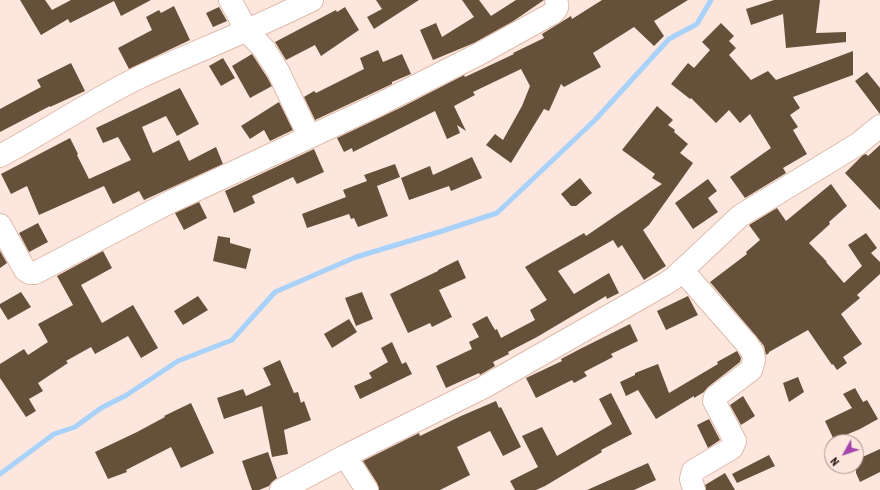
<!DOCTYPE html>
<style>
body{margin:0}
#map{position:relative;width:880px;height:490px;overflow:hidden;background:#fce6dd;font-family:"Roboto Condensed",sans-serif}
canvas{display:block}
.north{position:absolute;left:824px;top:434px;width:40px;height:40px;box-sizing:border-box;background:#fce6dd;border:1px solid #a6948c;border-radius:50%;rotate:230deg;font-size:11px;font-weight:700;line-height:16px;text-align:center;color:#241812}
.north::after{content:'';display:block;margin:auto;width:14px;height:18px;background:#a645ad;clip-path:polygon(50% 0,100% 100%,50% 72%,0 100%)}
</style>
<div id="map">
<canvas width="880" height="490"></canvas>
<div class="north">N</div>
</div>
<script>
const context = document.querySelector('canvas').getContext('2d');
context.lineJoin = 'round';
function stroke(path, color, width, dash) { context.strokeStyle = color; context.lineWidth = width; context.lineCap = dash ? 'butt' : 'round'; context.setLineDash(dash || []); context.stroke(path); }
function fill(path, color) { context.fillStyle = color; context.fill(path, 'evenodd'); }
stroke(new Path2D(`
 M0,474L54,434L75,427L101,408L125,396L178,361L232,340L275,292L356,257L439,232L497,213L595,120L669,39L697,24L711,0`), '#a8d2fa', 5);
fill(new Path2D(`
 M20,0H45L52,10L71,0H151L121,16L114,1L70,23L68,19L41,35Z
 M376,0H419L374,29L367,17L382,9Z
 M462,0H479L491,16L516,0H544L512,22L474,43L433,60L420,30L436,23L442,37L474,17Z
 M602,0H688L654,21L664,36L654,46L634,27L593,53L601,67L564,87L561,84L549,111L544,109L511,163L486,145L495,134L503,140L522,106L530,86L521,69L473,92L475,95L454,106L466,131L457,125L460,133L447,139L435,111L353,152L352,148L344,152L337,138L402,107L464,75L465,77L514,54L513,53L544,38L542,34L571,16L572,19Z
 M774,0H820L816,33L846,32V42L786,48L783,14L751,25L746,9Z
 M174,6L190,40L129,69L118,48L152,30L146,17L159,10L161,13Z
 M219,7L227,21L213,27L206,13Z
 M345,7L359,30L321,56L315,45L286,60L275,42L336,10L337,12Z
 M721,23L734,36L729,41L736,48L729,55L751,80L768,71L776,80L853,51V75L793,97L800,108L790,115L798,127L793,130L807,154L783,168L786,173L745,198L730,177L771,148L750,114L740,123L729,110L716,123L691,98L690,99L671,84L688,63L694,68L710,50L702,42Z
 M378,50L383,62L402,54L411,74L392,82V84L315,120L304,97L314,91L316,93L364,69L360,58Z
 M252,54L267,77L272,86L250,98L232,66Z
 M223,58L235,78L221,86L209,66Z
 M71,63L85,91L50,107V106L0,132V109L41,87L37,80Z
 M867,72L880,88V114L855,81Z
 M180,88L199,124L177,136L166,116L142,127L153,153L179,140L189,161L216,147L223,164L144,200L139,191L113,204L104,186L39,215L27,186L11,194L1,174L70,138L78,154L77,155L89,179L131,160L118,137L103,143L96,128Z
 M279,102L293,130L270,141L264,130L250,139L241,126Z
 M657,106L673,120L668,125L675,130L674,132L688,144L680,153L693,163L649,225L643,230L666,266L644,280L622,245L618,248L613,240L558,271L574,294L609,273L619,293L607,299L606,296L537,337L508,352L509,354L493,362L495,366L480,375L479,373L446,388L436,366L472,349L469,342L479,337L472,324L487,316L495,330L497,329L501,338L535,320L530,310L547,300L525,267L584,233L586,236L662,184L652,178L655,174L622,150Z
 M880,145V210L845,173L863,155L866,154L868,156Z
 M314,149L324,172L297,184L293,177L252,196L255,203L234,213L225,191Z
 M472,157L482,178L451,191L449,186L409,200L401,178L430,166L433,175Z
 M395,164L400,177L377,186L388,216L358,227L354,218L351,219L349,214L307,228L302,214L346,197L343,190L367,181L364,175Z
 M580,178L592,193L576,206H571L561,194Z
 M708,179L717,191L708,198L718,212L693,229L675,203Z
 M831,184L847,206L829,222L830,224L809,243L827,262H826L844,283L862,266L848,245L866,233L877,248L871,253L880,262V274L857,295L860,298L841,314L862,344L843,357L847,363L837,370L833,364L832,365L808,330L769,352V353L766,355L764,346L756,336L710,282L747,254L746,252L760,240L749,225L777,208L786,221Z
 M199,202L207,218L184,230L175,213Z
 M38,223L48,242L29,252L19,233Z
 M218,236L230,238V243L251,249L246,269L213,261Z
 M0,251L7,263L0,268Z
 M103,251L112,268L81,285L102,323L133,305L158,348L141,358L128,336L95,354L91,347L66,361L68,363L38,383L43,391L29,399L36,411L26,417L0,378V364L24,349L28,355L48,342L38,324L73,305L57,276Z
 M458,260L466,278L439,290L452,317L432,327L430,323L408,333L390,294L438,271V270Z
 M21,292L31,307L8,320L0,307V304Z
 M362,292L373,319L356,326L345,298Z
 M198,296L208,310L183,325L174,311Z
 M688,296L698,315L666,330L657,311Z
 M349,319L357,332L332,348L324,334Z
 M630,324L638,341L611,354L613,357L584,372L587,376L574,383L572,380L536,398L526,378L562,361L561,359L580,349Z
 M392,342L402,364L406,362L412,374L360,399L354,386L372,378L369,373L388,362L381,348Z
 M737,351L741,358L740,362L708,387L704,392L694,398V396L656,419L638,390L626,396L620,382L635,375V373L658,364L669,393L718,364L717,362Z
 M280,360L294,393L298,392L301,403L304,401L311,420L284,430L288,454L272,457L262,406L224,419L217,398L243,389L246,396L271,385L263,368Z
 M798,377L804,392L789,402L783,383Z
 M855,388L863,402L867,400L878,419L860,429L834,440L825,421L852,408L843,394Z
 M611,393L632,434L601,450L602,452L545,486L536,490H515L510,481L538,467L522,436L542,427L557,456L612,424L599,399Z
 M743,396L755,416L741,425L730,405Z
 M496,401L499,408L501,407L521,447L503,456L490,431L457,447L470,475L440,490H379L377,483L363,461L419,433L420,436L461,416Z
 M191,403L214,453L181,468L171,447L126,470L127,472L108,479L95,452L137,432L165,417L164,416Z
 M709,419L720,440L708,448L697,425Z
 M880,449V472L860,482L856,473V460Z
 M268,452L277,478L271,483L269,486L259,490H252L242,461Z
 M769,455L775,466L737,483L732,474Z
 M648,463L656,480L634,490H587Z
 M725,473L735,490H706L705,485Z`), '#66503a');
const minor = new Path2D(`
 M230,0L247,31L264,49L278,71L309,136
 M0,156C47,131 92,100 140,77C197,51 256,28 312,0
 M0,225L25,270L30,273H35L170,202L378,105L479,54L553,13C558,8 558,6 556,0
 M682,270L747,344L753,353L754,360L751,370L715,397L714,401L735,441L732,448L693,471L691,479L694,490
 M345,456L367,490
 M281,490L345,456L484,387L665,284L674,278L740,216L858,144L880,126`);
stroke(minor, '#debcac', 24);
stroke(minor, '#fff', 22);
</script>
